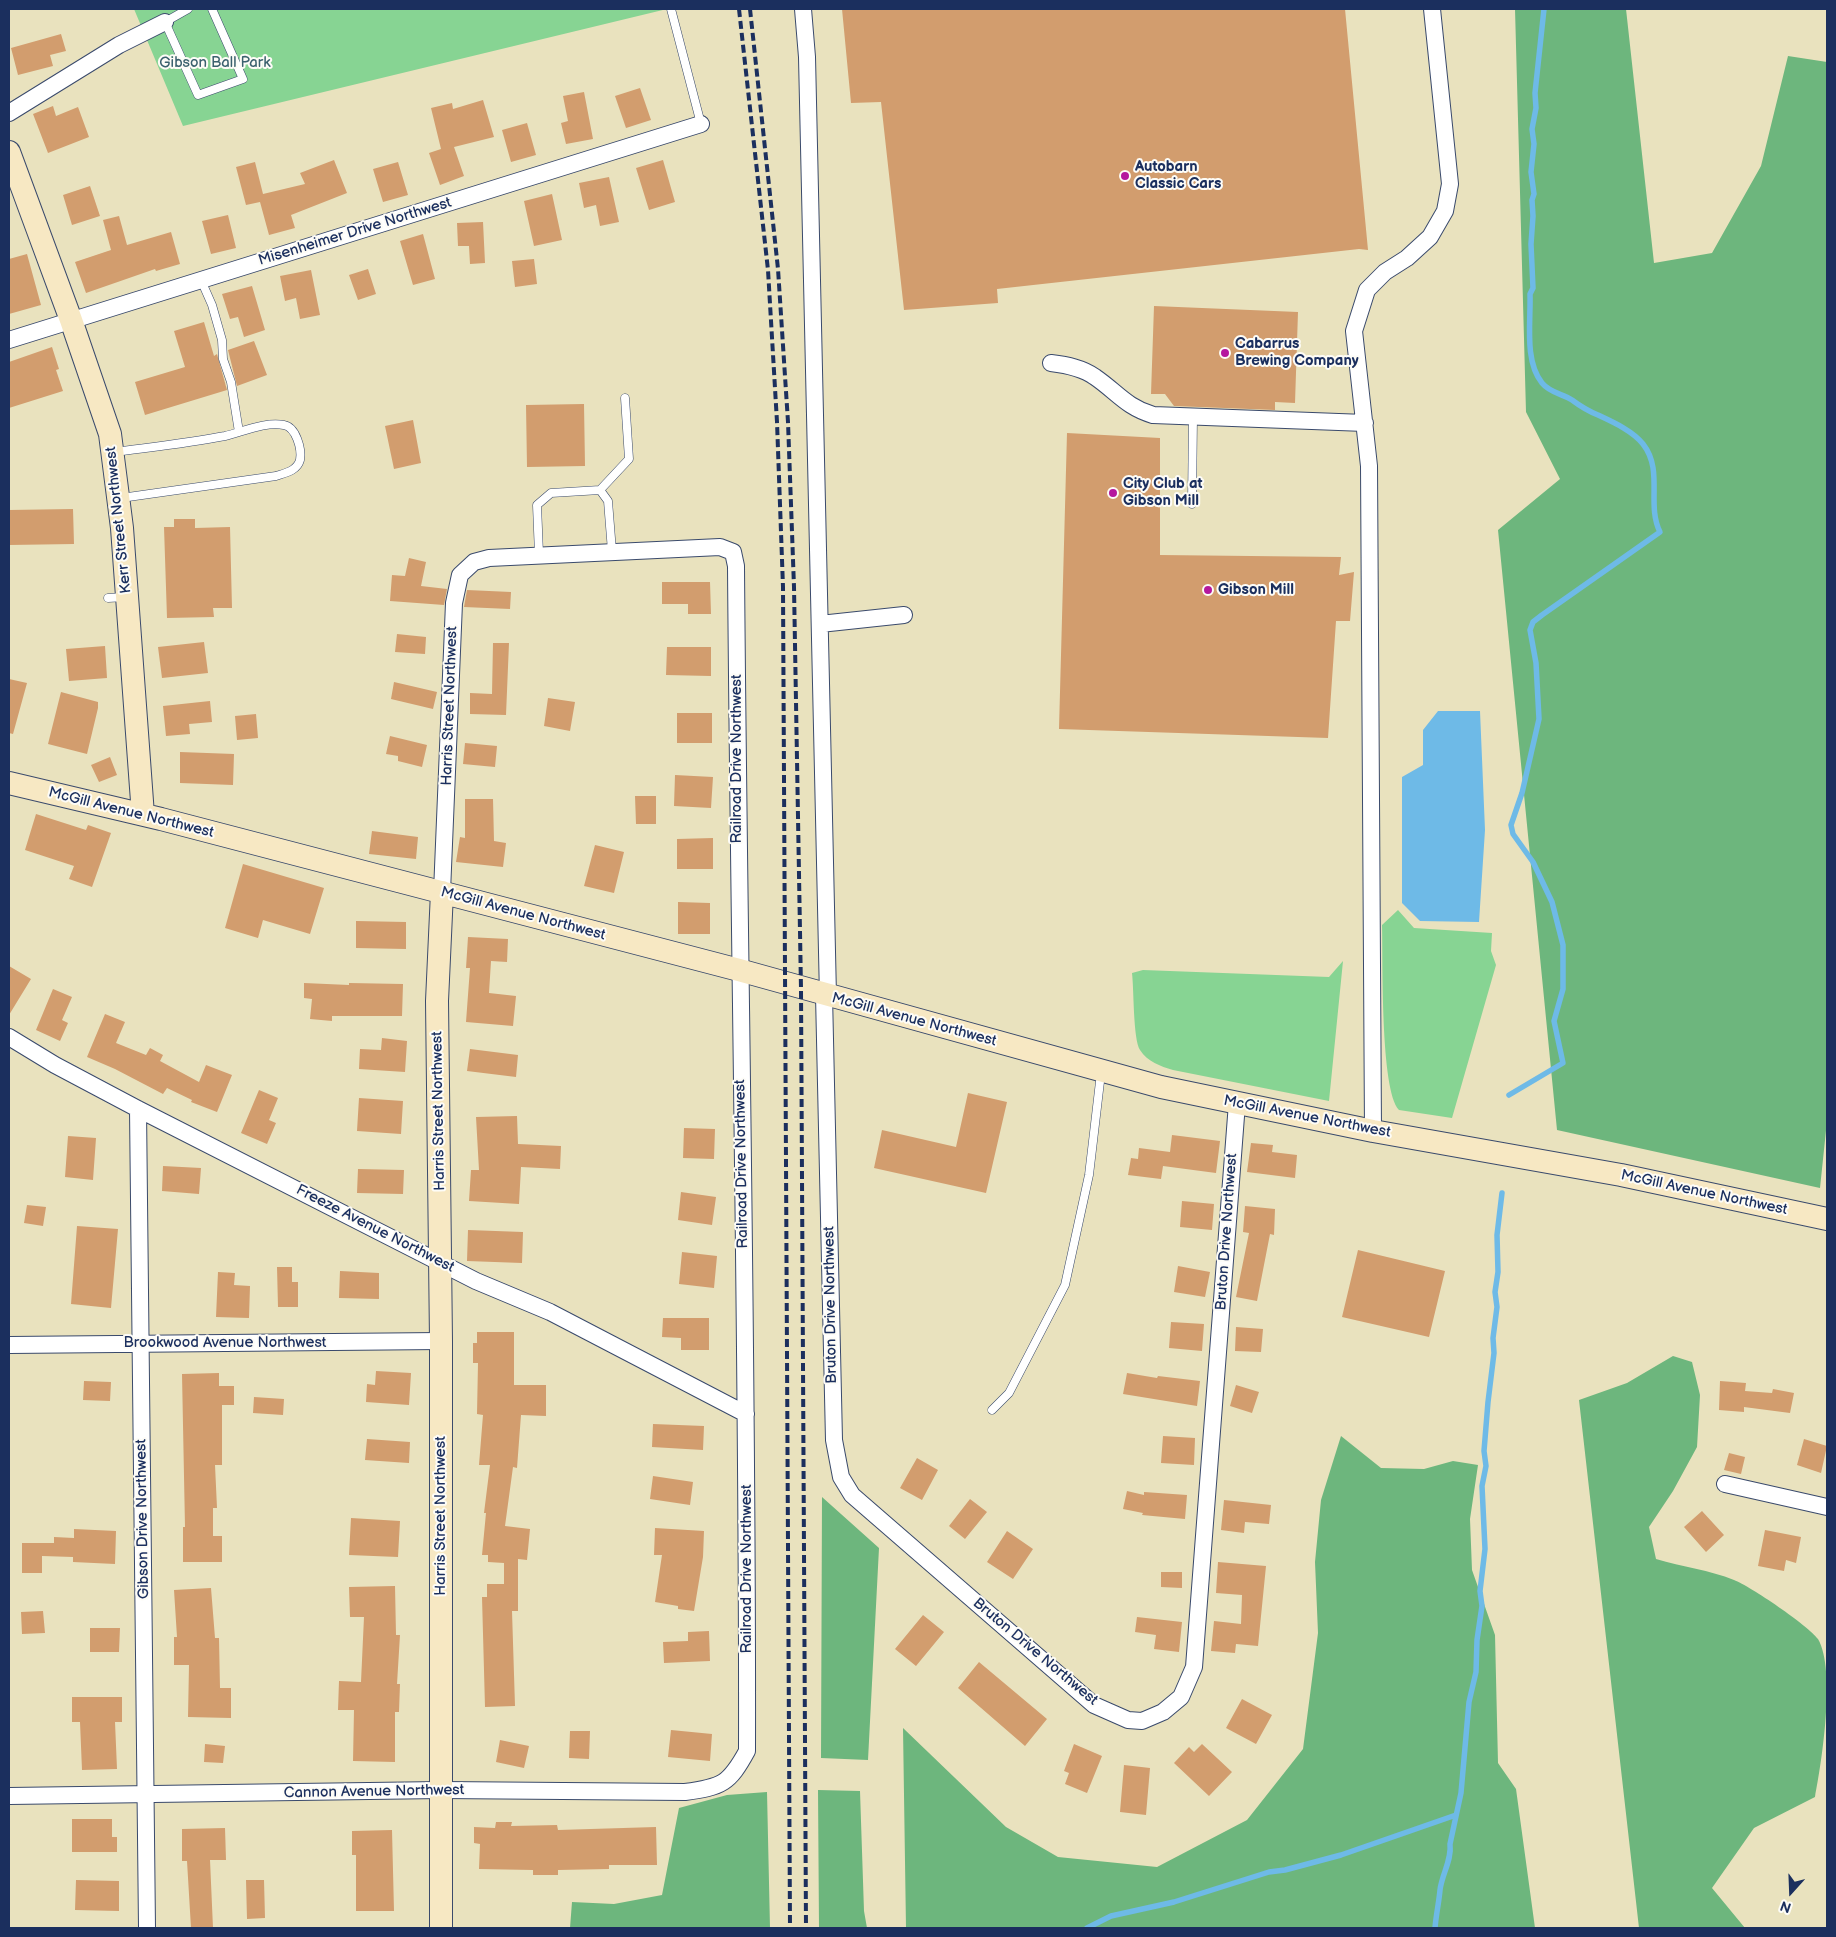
<!DOCTYPE html>
<style>
body{margin:0}
#map{position:relative;width:1836px;height:1937px;overflow:hidden;background:#e9e2be;font-family:"Balsamiq Sans",sans-serif}
canvas{display:block}
.frame{position:absolute;inset:0;border:10px solid #1b2f5e;pointer-events:none}
.north{position:absolute;left:1766px;top:1867px;width:50px;height:50px;-webkit-text-stroke:4px #fdfcf7;paint-order:stroke;rotate:200deg;font-size:14px;font-weight:700;line-height:20px;text-align:center;color:#1b2f5e}
.north::after{content:'';display:block;margin:auto;width:18px;height:22px;background:#1b2f5e;clip-path:polygon(50% 0,100% 100%,50% 72%,0 100%)}
</style>
<div id="map">
<canvas width="1836" height="1937"></canvas>
<div class="frame"></div>
<div class="north">N</div>
</div>
<script>
const context = document.querySelector('canvas').getContext('2d');
context.lineJoin = 'round';
function fill(path, color) { context.fillStyle = color; context.fill(path, 'evenodd'); }
function stroke(path, color, width, dash) { context.strokeStyle = color; context.lineWidth = width; context.lineCap = dash ? 'butt' : 'round'; context.setLineDash(dash || []); context.stroke(path); }
function label(font, color, halo, rows, align = 'center') {
  context.font = font + ' "Balsamiq Sans",sans-serif'; context.lineWidth = 4; context.setLineDash([]); context.textBaseline = 'middle'; context.strokeStyle = halo; context.fillStyle = color; for (const [text, x, y, turn = 0] of rows) {
    context.save(); context.translate(x, y); context.rotate((+turn || 0) * Math.PI / 180); context.textAlign = isNaN(turn) ? turn : align; if (halo) context.strokeText(text, 0, 0); context.fillText(text, 0, 0); context.restore();
  }
}
fill(new Path2D(`
 M134,9H667L183,126Z
 M1398,910L1414,928L1492,933L1491,951L1496,965L1452,1118L1399,1110C1380,1090 1383,958 1382,925Z
 M1343,961L1329,1101L1173,1070C1160,1066 1148,1062 1140,1050C1133,1039 1134,989 1132,973L1143,970L1329,977Z`), '#87d493');
fill(new Path2D(`
 M1515,9H1626L1654,263L1712,253L1761,166L1788,56L1827,62V1121L1820,1188L1557,1130L1498,530L1560,479L1526,412Z
 M1673,1356L1692,1362L1700,1395L1697,1447L1673,1491L1649,1527L1656,1559C1682,1567 1710,1570 1734,1580C1750,1586 1809,1626 1818,1639C1836,1670 1822,1761 1815,1797L1754,1828L1712,1888L1745,1928H1639L1579,1400L1627,1383Z
 M1341,1436L1381,1468L1424,1469L1453,1461L1478,1465L1470,1519L1472,1570L1495,1635L1498,1763L1516,1789L1535,1928H906L903,1728L1006,1827L1058,1857L1157,1867L1247,1820L1303,1749L1318,1633L1315,1562L1321,1500Z
 M822,1497L879,1548L868,1760L821,1758Z
 M818,1790L860,1791L864,1911L867,1928H819Z
 M767,1792L770,1928H570L572,1902L614,1904L662,1895L679,1808L727,1795Z`), '#6db67d');
fill(new Path2D(`
 M1438,711H1480L1485,830L1479,922L1420,921L1402,903V777L1423,765V730Z`), '#6ebae7');
stroke(new Path2D(`
 M1509,1095L1563,1063L1554,1021L1563,989V945L1552,902L1533,862L1513,834L1511,825L1522,793L1539,719L1536,663L1530,630L1533,622L1542,615L1660,532C1646,504 1664,471 1643,444C1633,431 1613,422 1598,415C1588,411 1580,406 1572,400C1563,394 1550,393 1542,383C1524,361 1531,321 1530,294L1533,288L1531,244L1533,216L1532,200L1534,194L1531,172L1534,144L1532,129L1536,108L1535,93L1544,9
 M1087,1928L1111,1916L1174,1902L1269,1872L1285,1870L1341,1855L1456,1815
 M1435,1928C1436,1915 1439,1902 1440,1890C1442,1874 1452,1860 1450,1844L1461,1793L1469,1702L1476,1672L1477,1640L1482,1606L1480,1591L1485,1549L1482,1486L1486,1466L1484,1451L1488,1402L1494,1353L1493,1338L1497,1307L1495,1292L1498,1272L1497,1235L1502,1193`), '#6ebae7', 5.5);
fill(new Path2D(`
 M842,9H1345L1368,250L1359,249L997,289L998,303L904,310L881,102L851,103Z
 M61,34L66,51L50,55L53,66L18,75L11,48Z
 M640,88L651,120L626,128L615,96Z
 M584,92L593,139L566,144L561,123L568,121L563,96Z
 M483,100L494,137L454,147L464,176L440,185L429,153L441,149L431,108L452,103L453,109Z
 M53,106L56,116L78,107L89,137L48,153L33,114Z
 M527,123L536,155L511,162L502,130Z
 M334,160L347,193L291,215L295,228L269,235L260,202L246,205L236,167L255,162L263,194L305,184L300,173Z
 M663,160L675,202L649,210L636,168Z
 M398,162L408,195L383,202L373,169Z
 M609,177L619,222L600,226L596,205L584,208L579,183Z
 M90,186L100,216L72,225L63,195Z
 M552,194L562,240L534,246L524,201Z
 M228,215L236,248L211,254L202,221Z
 M119,216L127,245L171,232L180,264L156,271L155,269L86,293L75,262L111,250L103,220Z
 M483,222L485,263L470,264L469,246H458L457,223Z
 M423,234L435,279L413,285L400,241Z
 M27,254L41,305L9,314V259Z
 M534,259L537,284L515,287L512,261Z
 M368,269L376,294L358,300L349,275Z
 M311,270L320,315L300,319L296,298L285,301L280,276Z
 M252,286L265,330L244,337L238,317L230,319L222,294Z
 M1154,306L1298,312L1295,403L1275,402V410L1174,406L1165,394H1151Z
 M204,322L214,356L217,354L227,390L145,415L135,382L185,367L174,331Z
 M254,341L267,375L237,386L228,350Z
 M52,347L59,369L56,370L63,391L9,408V362Z
 M584,404L585,466L527,467L526,405Z
 M413,420L421,463L394,469L385,426Z
 M1067,433L1160,438V555L1341,557L1339,575L1354,572L1350,621H1336L1328,738L1059,729Z
 M73,509L74,544L9,545V510Z
 M174,519H195V528L230,527L232,608H213L214,617L167,618L164,527H174Z
 M409,558L426,562L421,586L447,589L444,605L390,601L392,575L405,576Z
 M662,582H710L711,614H688V604H662Z
 M467,590L511,592L510,609L464,607Z
 M397,634L426,637L425,654L395,652Z
 M204,642L208,673L162,678L158,647Z
 M493,643H509L506,715L470,714V693L492,694Z
 M105,646L107,678L69,681L66,649Z
 M667,647H711V676L666,675Z
 M9,679L27,683L13,734L9,733Z
 M394,682L437,692L433,709L391,699Z
 M61,692L98,702V708L87,754L48,744Z
 M548,698L575,702L570,731L544,726Z
 M210,701L212,722L189,724L190,734L166,736L163,706Z
 M677,713H712V743H677Z
 M256,714L258,738L237,740L235,716Z
 M390,736L427,745L422,767L398,761V756L386,754Z
 M465,743L497,746L495,767L463,764Z
 M180,752L234,754L233,785L180,783Z
 M110,757L117,775L99,782L91,765Z
 M675,775L713,777L711,808L674,806Z
 M635,796H656V824H636Z
 M465,799H493L494,841L506,843L503,867L456,862L460,837L465,838Z
 M36,814L86,830L88,825L111,833L92,887L69,879L74,866L25,850Z
 M372,831L418,837L416,859L369,854Z
 M713,838V869H677V839Z
 M595,845L624,852L614,893L584,886Z
 M243,864L324,888L310,934L263,920L258,938L225,928Z
 M678,902L710,903V934H678Z
 M356,921L406,922V949L356,948Z
 M468,937L508,939L507,962L491,961L489,993L516,996L513,1026L466,1022L470,968H466Z
 M9,966L31,979L9,1015Z
 M304,983L349,985V983L403,984L402,1016H332V1021L310,1019L312,999L304,998Z
 M53,989L72,997L62,1020L68,1023L60,1041L36,1030Z
 M105,1014L125,1022L116,1043L146,1055L150,1048L163,1055L160,1061L199,1082L206,1065L232,1075L217,1112L191,1102L192,1100L167,1088L163,1094L115,1069L87,1057Z
 M382,1038L407,1041L405,1072L359,1069L360,1049L381,1050Z
 M470,1049L518,1055L516,1077L467,1071Z
 M259,1090L278,1098L269,1120L276,1123L267,1144L241,1133Z
 M968,1093L1007,1102L986,1193L874,1168L882,1130L956,1147Z
 M359,1098L403,1101L401,1134L357,1131Z
 M517,1116L518,1144L561,1146L560,1169L521,1167L519,1204L469,1201L471,1170H479L476,1117Z
 M684,1128L715,1129L714,1159L683,1158Z
 M1172,1135L1220,1141L1216,1173L1163,1166L1161,1179L1128,1175L1131,1158L1138,1159L1139,1148L1170,1152Z
 M68,1136L96,1138L93,1180L65,1177Z
 M1251,1143L1273,1145L1272,1152L1297,1155L1295,1178L1247,1172Z
 M163,1166L201,1168L199,1194L162,1191Z
 M358,1169L404,1170L403,1194L357,1193Z
 M681,1192L716,1197L712,1225L678,1220Z
 M1182,1201L1214,1204L1212,1230L1180,1227Z
 M27,1205L46,1207L43,1226L24,1223Z
 M1245,1206L1275,1209L1274,1235L1270,1234L1257,1301L1236,1297L1249,1233L1243,1232Z
 M77,1226L118,1229L111,1308L71,1304Z
 M468,1230L523,1232L522,1263L467,1261Z
 M1358,1250L1445,1271L1429,1337L1342,1317Z
 M682,1252L717,1256L714,1288L679,1284Z
 M1178,1266L1210,1272L1205,1297L1174,1292Z
 M277,1267H292V1282H298V1307H278Z
 M340,1271L379,1273V1299L339,1298Z
 M218,1272L235,1273L234,1285L250,1286L249,1318L216,1317Z
 M663,1318H709V1350H681V1338L662,1337Z
 M1171,1322L1204,1324L1202,1351L1169,1348Z
 M1236,1327L1263,1329L1261,1352L1235,1351Z
 M477,1332H514V1385H546V1416L521,1415L517,1468L513,1467L505,1526L530,1529L527,1560L518,1559V1611H512L515,1706L485,1707L482,1597H487V1584H504V1563L488,1562V1555H482L486,1513H484L490,1465H479L483,1415L477,1414L478,1363H473V1343H477Z
 M376,1371L411,1373L409,1405L366,1402L367,1384L375,1385Z
 M219,1373V1386H234V1405H222V1465H215L217,1508H213V1536H222V1562H183V1527H185L182,1374Z
 M1127,1373L1157,1378L1158,1376L1200,1381L1197,1406L1123,1394Z
 M84,1381L111,1382L110,1401L83,1400Z
 M1720,1381L1746,1383L1745,1391L1772,1393L1773,1389L1794,1393L1790,1413L1744,1407V1412L1719,1410Z
 M1236,1385L1259,1392L1252,1413L1230,1406Z
 M254,1397L284,1399L283,1415L253,1413Z
 M653,1424L704,1426L703,1450L652,1447Z
 M1163,1436L1195,1438L1194,1465L1161,1463Z
 M367,1439L410,1442L409,1463L365,1460Z
 M1804,1439L1827,1446L1821,1473L1797,1465Z
 M1729,1453L1745,1457L1741,1474L1724,1470Z
 M917,1458L938,1470L922,1500L900,1488Z
 M653,1476L693,1482L690,1505L650,1499Z
 M1127,1491L1144,1495V1492L1187,1495L1185,1519L1142,1515L1143,1513L1123,1509Z
 M970,1499L987,1512L965,1539L949,1526Z
 M1224,1500L1271,1505L1269,1524L1245,1522L1244,1533L1221,1530Z
 M1702,1511L1724,1535L1706,1552L1684,1527Z
 M351,1518L400,1521L398,1557L349,1555Z
 M655,1528L704,1531L703,1557L694,1611L678,1609V1606L655,1602L662,1555H654Z
 M74,1529L116,1531L115,1564L73,1562V1557L42,1556V1573H22V1543H54V1537L74,1538Z
 M1765,1530L1801,1537L1796,1563L1786,1560L1784,1571L1758,1566Z
 M1007,1531L1033,1549L1013,1579L987,1562Z
 M1218,1562L1266,1566L1258,1646L1236,1644L1235,1653L1211,1651L1214,1621L1241,1624L1242,1595L1216,1593Z
 M1161,1572H1182V1588L1161,1587Z
 M395,1586L396,1635H400L397,1684H400L399,1712H395V1762L353,1761L354,1710H338L339,1681L361,1682L364,1617H350L349,1587Z
 M211,1588L215,1638H219L220,1688H231V1718L188,1717L189,1665H174V1637H177L174,1590Z
 M43,1611L45,1633L22,1634L21,1612Z
 M923,1615L944,1632L916,1666L895,1649Z
 M1137,1617L1182,1622L1179,1652L1154,1649L1156,1635L1135,1632Z
 M90,1628H120L119,1652H90Z
 M709,1631L710,1661L664,1663L663,1642L688,1641V1632Z
 M979,1662L1047,1719L1025,1746L958,1688Z
 M72,1697H122V1722H115L117,1769L82,1770L80,1722H72Z
 M1242,1699L1272,1715L1256,1744L1226,1728Z
 M671,1730L712,1734L710,1761L668,1757Z
 M570,1731H590L589,1759L569,1758Z
 M500,1740L529,1746L524,1768L496,1762Z
 M205,1744L225,1746L223,1763L204,1762Z
 M1074,1744L1102,1756L1087,1793L1065,1784L1069,1773L1064,1771Z
 M1202,1744L1232,1772L1209,1796L1174,1763L1189,1747L1194,1752Z
 M1124,1765L1150,1768L1146,1815L1120,1812Z
 M72,1819H112V1837H117V1852H72Z
 M496,1822H512L511,1826L557,1825L558,1830L656,1827L657,1865H609V1869L558,1870V1875H533V1870L479,1869L480,1844L474,1843V1827L495,1828Z
 M225,1828L226,1860H210L213,1928H191L187,1861H182V1829Z
 M392,1830L394,1911H356V1855H352V1831Z
 M76,1880L119,1881V1911L75,1910Z
 M246,1880H264L265,1918L247,1919Z`), '#d29d6e');
const lane = new Path2D(`
 M188,9L165,22L198,95L243,79L212,9
 M671,9L701,124
 M201,280L212,305L222,340L223,359L231,382L239,432
 M115,452C152,447 189,443 225,436C242,432 266,421 284,425C296,427 302,449 300,460C297,471 285,473 276,476L121,498
 M600,490L629,459L625,398
 M1192,504L1193,416
 M539,554L537,505L551,493L600,490L608,501L612,551
 M108,598L125,597
 M992,1410L1009,1393L1065,1285L1089,1175L1101,1073`);
const street = new Path2D(`
 M803,9L807,57L828,996
 M9,113L119,45L165,22
 M9,340L701,124
 M1051,363C1067,365 1083,368 1095,377C1117,392 1126,407 1153,415L1365,423
 M820,624L904,615
 M824,995L834,1440L841,1477L852,1495L1094,1705L1128,1720L1142,1721L1163,1712L1181,1697L1194,1667L1237,1103
 M9,1037L55,1065L138,1109L476,1281L550,1312L746,1414
 M138,1109L147,1928
 M1373,1131L1369,466L1354,331L1367,290L1385,272L1407,258L1430,237L1445,211L1450,184L1432,9
 M9,1345L441,1341
 M1725,1484L1827,1507
 M9,1796L441,1790L685,1792C722,1787 729,1784 747,1751C748,1356 739,961 736,566L733,552L720,547L489,558L474,562L460,575L454,603L442,892`);
const secondary = new Path2D(`
 M9,152L71,320L110,434L122,528L143,815
 M9,783L161,819L739,970L1161,1087L1373,1131L1621,1175L1827,1219
 M441,1928V1341L437,1001L442,892`);
stroke(lane, '#3a4a6c', 9);
stroke(street, '#3a4a6c', 18);
stroke(secondary, '#3a4a6c', 24);
stroke(lane, '#fff', 8);
stroke(street, '#fff', 16);
stroke(secondary, '#f7e8c3', 22);
stroke(new Path2D(`
 M739,9L768,270L777,422L783,587L790,1928
 M750,9L778,269L788,422L794,587L801,989L806,1928`), '#1b2f5e', 4, [8, 4]);
for (const [x, y, r, color] of [
 [1125,176,5,"#b5179e"],
 [1225,353,5,"#b5179e"],
 [1113,493,5,"#b5179e"],
 [1208,590,5,"#b5179e"]
]) { const dot = new Path2D(); dot.arc(x, y, r, 0, 2 * Math.PI); context.fillStyle = color; context.fill(dot); stroke(dot, '#fdfcf7', 2); }
label('15px', '#3b616e', '#fdfcf7', [
 ["Gibson Ball Park",215,63]
]);
label('bold 15px', '#1b2f5e', '#fdfcf7', [
 ["Autobarn",1135,167],
 ["Classic Cars",1135,184],
 ["Cabarrus",1235,344],
 ["Brewing Company",1235,361],
 ["City Club at",1123,484],
 ["Gibson Mill",1123,501],
 ["Gibson Mill",1218,590]
], 'left');
label('15px', '#1b2f5e', '#fdfcf7', [
 ["Misenheimer Drive Northwest",355,232,-17],
 ["Kerr Street Northwest",119,520,-96],
 ["Harris Street Northwest",450,706,-88],
 ["Railroad Drive Northwest",737,759,-90],
 ["McGill Avenue Northwest",131,813,14],
 ["McGill Avenue Northwest",523,914,15],
 ["McGill Avenue Northwest",914,1020,15],
 ["Harris Street Northwest",439,1111,-91],
 ["McGill Avenue Northwest",1307,1117,11],
 ["Railroad Drive Northwest",742,1164,-91],
 ["McGill Avenue Northwest",1704,1193,12],
 ["Freeze Avenue Northwest",375,1229,27],
 ["Bruton Drive Northwest",1227,1232,-86],
 ["Bruton Drive Northwest",831,1305,-91],
 ["Brookwood Avenue Northwest",225,1343],
 ["Harris Street Northwest",441,1516,-90],
 ["Gibson Drive Northwest",143,1519,-91],
 ["Railroad Drive Northwest",747,1569,-90],
 ["Bruton Drive Northwest",1035,1652,40],
 ["Cannon Avenue Northwest",374,1792,-1]
]);
</script>
